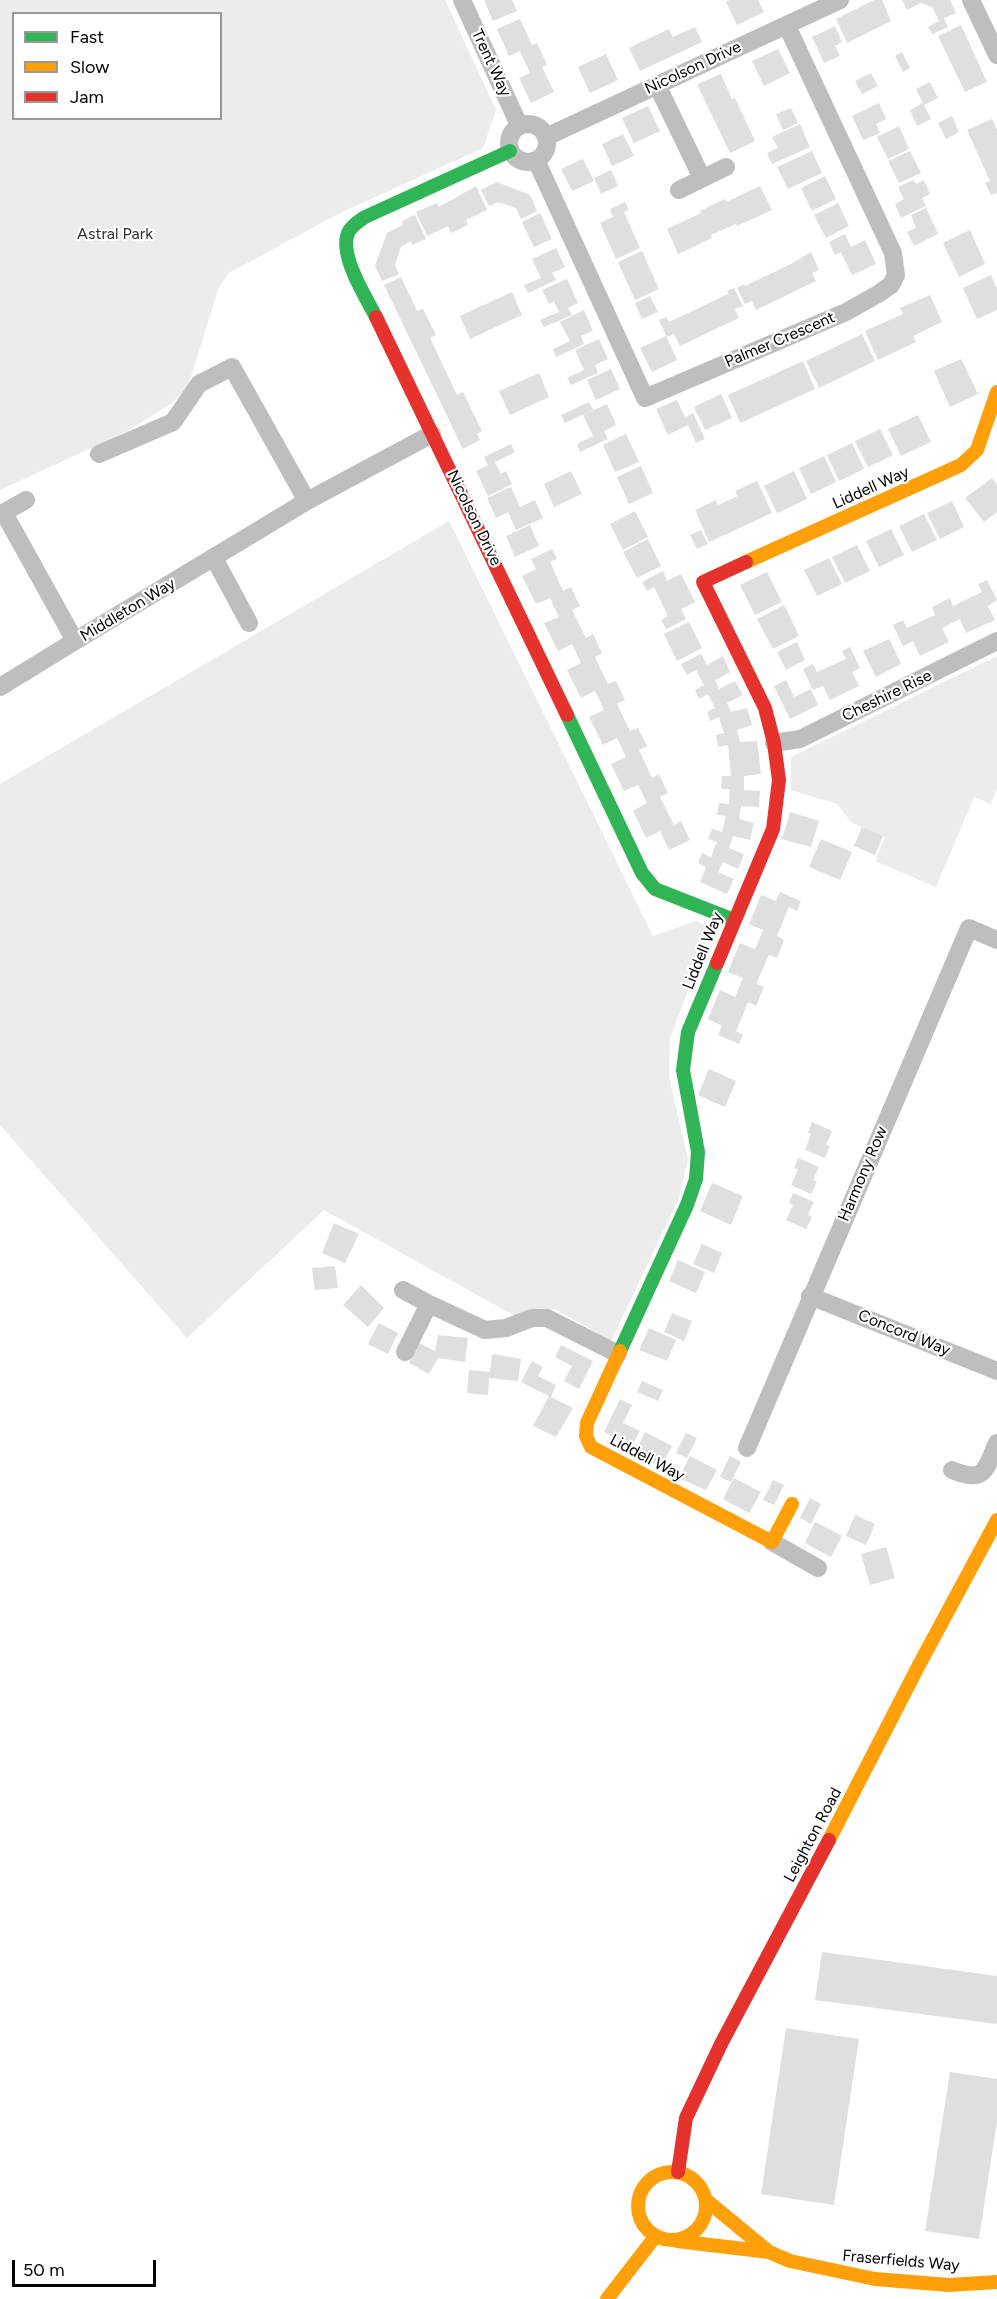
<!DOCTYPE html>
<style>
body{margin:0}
#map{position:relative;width:997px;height:2299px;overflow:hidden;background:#fff;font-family:Figtree,sans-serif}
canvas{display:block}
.legend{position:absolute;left:12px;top:12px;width:210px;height:108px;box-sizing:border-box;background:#fff;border:2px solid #999;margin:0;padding:8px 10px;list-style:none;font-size:18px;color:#000}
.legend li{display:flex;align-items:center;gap:12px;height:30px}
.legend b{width:30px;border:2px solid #999}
.scale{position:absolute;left:12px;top:2260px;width:144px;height:27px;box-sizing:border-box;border:3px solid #000;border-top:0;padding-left:8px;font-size:18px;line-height:21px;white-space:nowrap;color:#000;-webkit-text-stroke:4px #fff;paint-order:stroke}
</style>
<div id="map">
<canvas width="997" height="2299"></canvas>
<ul class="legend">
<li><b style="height:8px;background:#30b455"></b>Fast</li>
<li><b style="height:8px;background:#ff9f0a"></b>Slow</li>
<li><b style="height:8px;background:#e5322d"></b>Jam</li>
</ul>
<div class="scale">50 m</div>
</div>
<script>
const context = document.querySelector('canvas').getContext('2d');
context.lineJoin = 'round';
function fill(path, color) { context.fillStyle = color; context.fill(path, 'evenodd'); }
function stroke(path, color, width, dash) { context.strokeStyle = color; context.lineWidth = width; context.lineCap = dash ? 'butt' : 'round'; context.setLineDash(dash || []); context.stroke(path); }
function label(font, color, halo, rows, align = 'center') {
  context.font = font + ' Figtree,sans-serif'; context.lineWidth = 4.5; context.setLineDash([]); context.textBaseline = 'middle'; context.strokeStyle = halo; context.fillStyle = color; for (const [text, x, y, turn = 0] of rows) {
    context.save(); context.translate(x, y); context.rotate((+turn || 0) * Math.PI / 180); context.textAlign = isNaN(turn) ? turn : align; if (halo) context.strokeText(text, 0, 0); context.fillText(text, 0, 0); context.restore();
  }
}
fill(new Path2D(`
 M0,0H445L496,110L483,148L338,214L229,273L219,287L188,386L172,403L126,432L0,490ZM14,14H220V118H14Z
 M449,521L653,936L696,921L712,928L670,1038L669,1077L688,1159L679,1198L611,1341L555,1309L515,1316L324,1210L187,1338L0,1125V784Z
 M997,656V788L991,804L974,797L936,887L875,861L885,837L852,823L837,804L791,790V757Z`), '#ececec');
fill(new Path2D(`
 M484,0H512L517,11L493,21Z
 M729,0H758L764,12L737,25L726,2Z
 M874,0H882L891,21L847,43L836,19Z
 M902,0H950L956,13L944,18L948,27L932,34L928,27L939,21L932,7L921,3L907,10Z
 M520,19L532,45L537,43L544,58L547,65L542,67L554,92L531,103L519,78L530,73L520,51L509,56L497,29Z
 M961,25L987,82L965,92L938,36Z
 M835,26L842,42L835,46L840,56L824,63L812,37Z
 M695,27L702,42L640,71L629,48L669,29L673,37Z
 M778,49L790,73L764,86L752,61Z
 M902,52L910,68L903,72L895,56Z
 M606,54L618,80L590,93L578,67Z
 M871,73L878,86L862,94L855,81Z
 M721,74L732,99L735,98L755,141L730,153L697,84Z
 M930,82L938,98L924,105L931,119L917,126L910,110L923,103L916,89Z
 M879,103L886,119L876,124L880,133L863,140L852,116Z
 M648,106L660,131L634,143L622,118Z
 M791,108L798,123L783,130L776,114Z
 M952,116L959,132L946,139L938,123Z
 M992,119L997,130V193L991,195L985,183L990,181L967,130Z
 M800,124L810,147L772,164L767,153L778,148L772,137Z
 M899,126L909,149L888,159L877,137Z
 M623,134L634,156L612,166L602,144Z
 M812,151L822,173L788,189L777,167Z
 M910,151L921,173L899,183L888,161Z
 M583,159L594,181L572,191L561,169Z
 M611,170L618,186L601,194L594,178Z
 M825,176L836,199L812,211L801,188Z
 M913,180L916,184L924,180L930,194L922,198L926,206L901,218L895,204L904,199L898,187Z
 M497,182L530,195L537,211L521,219L516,208L498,202L489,206L481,190Z
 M476,186L487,210L466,220L468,225L451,233L448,226L427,236L416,212L437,203L439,207Z
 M760,186L772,210L737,226L736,224L711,235L712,238L678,254L667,229L701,213L700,211L712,205L725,199L726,202Z
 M625,202L629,210L624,212L640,248L616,259L600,223L613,217L610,209Z
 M838,203L849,226L826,238L814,215Z
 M926,208L938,234L914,246L907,232L916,228L911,215Z
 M540,213L552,239L534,247L522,222Z
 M415,215L426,239L412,245L411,241L401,247L395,265L399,274L382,281L375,266L387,233L403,225L402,221Z
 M970,230L985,264L959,277L943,243Z
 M845,234L851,247L865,240L876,264L852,275L841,252L835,255L829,242Z
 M556,248L565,267L552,273L556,280L528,293L524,285L541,278L532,259Z
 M642,251L659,289L635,300L618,262Z
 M811,252L819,270L812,273L816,281L756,310L752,301L745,304L737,288L744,284L745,286L791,264Z
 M991,275L997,289V310L977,319L963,288Z
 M401,277L417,311L423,309L436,335L430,338L457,395L463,392L482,431L477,434L480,440L463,449L384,285Z
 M567,279L578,303L568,308L572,315L544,327L540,320L559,312L554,301L549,304L542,290Z
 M734,288L743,306L735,309L739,318L680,346L674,334L667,337L659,320L666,317L669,322L728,294L727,291Z
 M512,292L522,315L470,339L460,316Z
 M930,295L942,322L913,336L916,342L878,360L865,331L903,314L900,308Z
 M650,296L658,312L642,319L635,303Z
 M584,310L593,331L581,336L584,344L556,357L553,349L570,341L560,322Z
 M862,334L875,361L819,388L806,361Z
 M666,336L677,360L652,372L640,348Z
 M599,339L608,359L595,365L598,373L571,385L567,378L584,370L575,350Z
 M961,359L978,394L950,407L934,371Z
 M803,361L815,389L740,423L728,395Z
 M611,369L620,389L596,400L587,380Z
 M539,373L549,397L510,415L499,391Z
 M721,394L732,418L705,430L694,407Z
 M677,400L685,417L693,413L705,439L696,443L688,425L668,435L656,409Z
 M589,402L593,410L565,423L561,415Z
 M607,404L616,425L604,431L608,439L580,452L577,444L593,436L583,415Z
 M918,415L931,442L901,456L888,429Z
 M880,429L893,455L868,467L855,441Z
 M626,434L639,462L615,472L603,445Z
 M852,443L864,469L839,481L827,455Z
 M511,444L515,452L495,462L501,474L506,471L512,484L488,496L476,471L488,465L484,457Z
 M824,456L836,482L811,494L799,468Z
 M641,466L653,493L629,504L617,477Z
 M571,471L582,494L554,507L544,484Z
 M794,471L807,499L777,513L764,486Z
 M992,478L997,485V512L984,522L965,498Z
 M757,481L772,513L709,542L695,510L716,500L718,505L738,496L735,491Z
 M511,487L520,507L535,500L543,518L516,530L508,512L496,518L487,498Z
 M952,501L964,527L940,539L927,513Z
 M635,511L648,537L623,550L610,524Z
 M924,514L937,540L912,552L899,526Z
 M530,525L539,546L515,557L506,536Z
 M891,529L904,555L879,567L866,541Z
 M701,530L708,544L697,549L690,535Z
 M648,539L661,566L637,578L623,552Z
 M857,545L870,571L845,583L832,557Z
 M552,549L557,559L550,562L563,591L571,587L575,596L580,606L572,610L586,638L593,634L602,653L595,657L601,670L608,684L616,681L625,700L617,704L630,731L638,728L647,746L639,750L652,778L659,774L668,793L660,797L674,825L681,821L690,840L669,850L660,831L646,838L633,811L647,803L638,785L624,791L611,764L626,757L617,738L603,745L589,717L604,710L595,691L581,698L567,670L581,663L572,644L558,651L544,623L559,617L554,607L550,598L536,604L522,576L536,569L531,559Z
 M829,558L842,584L817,596L804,570Z
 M663,571L667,581L681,574L695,602L681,609L686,619L666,629L661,620L668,616L654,587L647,591L642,582Z
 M767,572L782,602L755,615L740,585Z
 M987,580L997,600L988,606L995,620L966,633L960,619L942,628L949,642L920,656L913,641L903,646L893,625L903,620L907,628L935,615L932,607L950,598L953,606L982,592L978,584Z
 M784,605L799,636L773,649L757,619Z
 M689,622L702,648L677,661L664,634Z
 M889,639L901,664L876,677L863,651Z
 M797,642L805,660L786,670L777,652Z
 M850,647L860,668L852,672L859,686L830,700L823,686L813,690L803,669L813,664L817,672L846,659L842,651Z
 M701,654L707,665L723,656L730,672L715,680L719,689L735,681L743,695L727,703L731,712L747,708L752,725L737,730L740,742L757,741L761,774L744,776V790L760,791L759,807L741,806L739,819L754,823L750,840L733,836L729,848L744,854L738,869L723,862L718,872L734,879L727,894L700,882L706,867L698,863L702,853L711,857L717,842L708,839L712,829L722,832L726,816L717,815L719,803L729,804L730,789H721L722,776H731L728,745L718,747L716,735L724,733L719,717L710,721L707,712L715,708L708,694L699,699L695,690L704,685L696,670L687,675L681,664Z
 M786,680L794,697L811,689L818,705L790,719L774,686Z
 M790,812L819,821L811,847L782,839Z
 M862,827L883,836L875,855L854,846Z
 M821,839L852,852L840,880L809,867Z
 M780,892L801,901L797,911L789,907L777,936L784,940L777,958L769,955L756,984L764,987L756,1006L748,1002L742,1017L736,1031L743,1035L739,1044L718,1035L722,1026L708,1019L720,990L735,997L743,978L728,972L740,943L755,949L759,940L763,930L749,924L761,895L776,901Z
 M709,1069L736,1081L725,1107L698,1095Z
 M812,1122L832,1131L826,1145L830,1146L825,1158L805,1150L811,1134L808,1133Z
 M798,1158L819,1167L813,1180L817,1182L811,1194L791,1185L798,1170L794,1168Z
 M712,1183L743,1196L731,1225L700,1211Z
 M793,1193L814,1202L808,1215L812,1217L806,1229L786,1220L793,1205L789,1203Z
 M334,1223L359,1234L345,1263L322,1253Z
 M702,1244L722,1253L714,1273L693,1264Z
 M678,1260L705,1272L696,1293L669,1281Z
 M335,1266L338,1288L315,1290L312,1268Z
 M361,1285L384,1308L368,1327L343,1305Z
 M672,1313L692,1321L684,1341L664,1332Z
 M379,1323L398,1333L388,1354L368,1344Z
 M649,1328L676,1340L667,1361L639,1350Z
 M438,1335L468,1338L465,1362L438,1358L429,1374L409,1363L419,1343L435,1351Z
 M561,1345L593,1361L579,1389L564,1381L572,1366L555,1357Z
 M492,1354L521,1359L518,1381L489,1378L488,1395L467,1393L469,1370L490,1372Z
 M532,1361L543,1367L538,1376L556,1385L551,1397L521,1382Z
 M642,1381L663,1390L658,1401L637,1392Z
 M549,1396L573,1408L556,1437L533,1426Z
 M620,1399L632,1405L623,1423L640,1431L631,1447L604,1432Z
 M645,1432L672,1446L661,1466L634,1454Z
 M686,1433L697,1438L687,1458L676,1453Z
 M690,1456L717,1470L706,1490L679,1478Z
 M730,1456L741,1462L731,1482L720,1477Z
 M734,1478L761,1492L749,1513L723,1499Z
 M773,1480L784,1485L774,1505L763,1500Z
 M810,1498L821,1504L811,1524L800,1518Z
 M855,1515L875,1524L866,1545L846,1536Z
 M815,1522L842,1536L831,1557L805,1543Z
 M886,1547L895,1578L870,1585L861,1554Z
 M822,1952L997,1976V2024L815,2000Z
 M786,2028L859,2039L834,2205L761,2194Z
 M950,2072L997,2079V2121L979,2239L925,2231Z`), '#dfdfdf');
stroke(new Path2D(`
 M462,0L519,125
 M971,0L997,55
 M657,85L702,178
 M509 143a19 19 0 1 1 38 0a19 19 0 1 1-38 0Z
 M546,137L840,0
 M536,160L645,398L846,312L878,294L891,285L896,275L893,253L787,26
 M679,190L726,167
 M99,454L173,422L199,384L232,367L307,501
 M4,513L75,641L307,501L432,434
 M0,515L26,500
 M214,558L249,623
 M0,687L75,641
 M774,743L800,739L997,641
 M403,1290L429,1304L485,1330L506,1328L532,1318H547L618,1354
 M810,1296L997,1371
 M405,1352L429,1304
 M747,1448L969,928L997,940
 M952,1470C985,1484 985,1470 997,1443
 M772,1542L818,1568`), '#bebebe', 18);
stroke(new Path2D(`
 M376,317C366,297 339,256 348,233C351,226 359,221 365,217L510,151
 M567,715L642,873L655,889L734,920
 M620,1351L687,1205L696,1179L698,1152L683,1070L688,1032L717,963`), '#30b455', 14);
stroke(new Path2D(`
 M746,562L961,465L977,450L997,392
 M620,1351L587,1423L586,1436L591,1447L772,1542L792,1504
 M829,1840L919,1665L997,1520
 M638 2206a34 34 0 1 1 68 0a34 34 0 1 1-68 0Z
 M706,2200L769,2252
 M677,2241L769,2252L790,2261L875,2279L949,2285L997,2282
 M607,2299L655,2237`), '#ff9f0a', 14);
stroke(new Path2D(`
 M376,317L567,715
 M717,963L773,829L779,780L774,743L765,708L703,582L746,562
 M678,2172L686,2118L721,2044L829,1840`), '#e5322d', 14);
label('16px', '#000', '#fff', [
 ["Trent Way",491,63,65],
 ["Nicolson Drive",693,68,-25],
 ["Palmer Crescent",780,340,-23],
 ["Liddell Way",871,488,-24],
 ["Nicolson Drive",474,518,64],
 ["Middleton Way",128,610,-31],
 ["Cheshire Rise",887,696,-26],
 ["Liddell Way",703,951,-68],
 ["Harmony Row",863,1174,-67],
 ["Concord Way",904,1333,22],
 ["Liddell Way",647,1458,28],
 ["Leighton Road",813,1835,-62],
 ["Fraserfields Way",901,2261,5]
]);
label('16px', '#333', '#fff', [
 ["Astral Park",115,234]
]);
</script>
